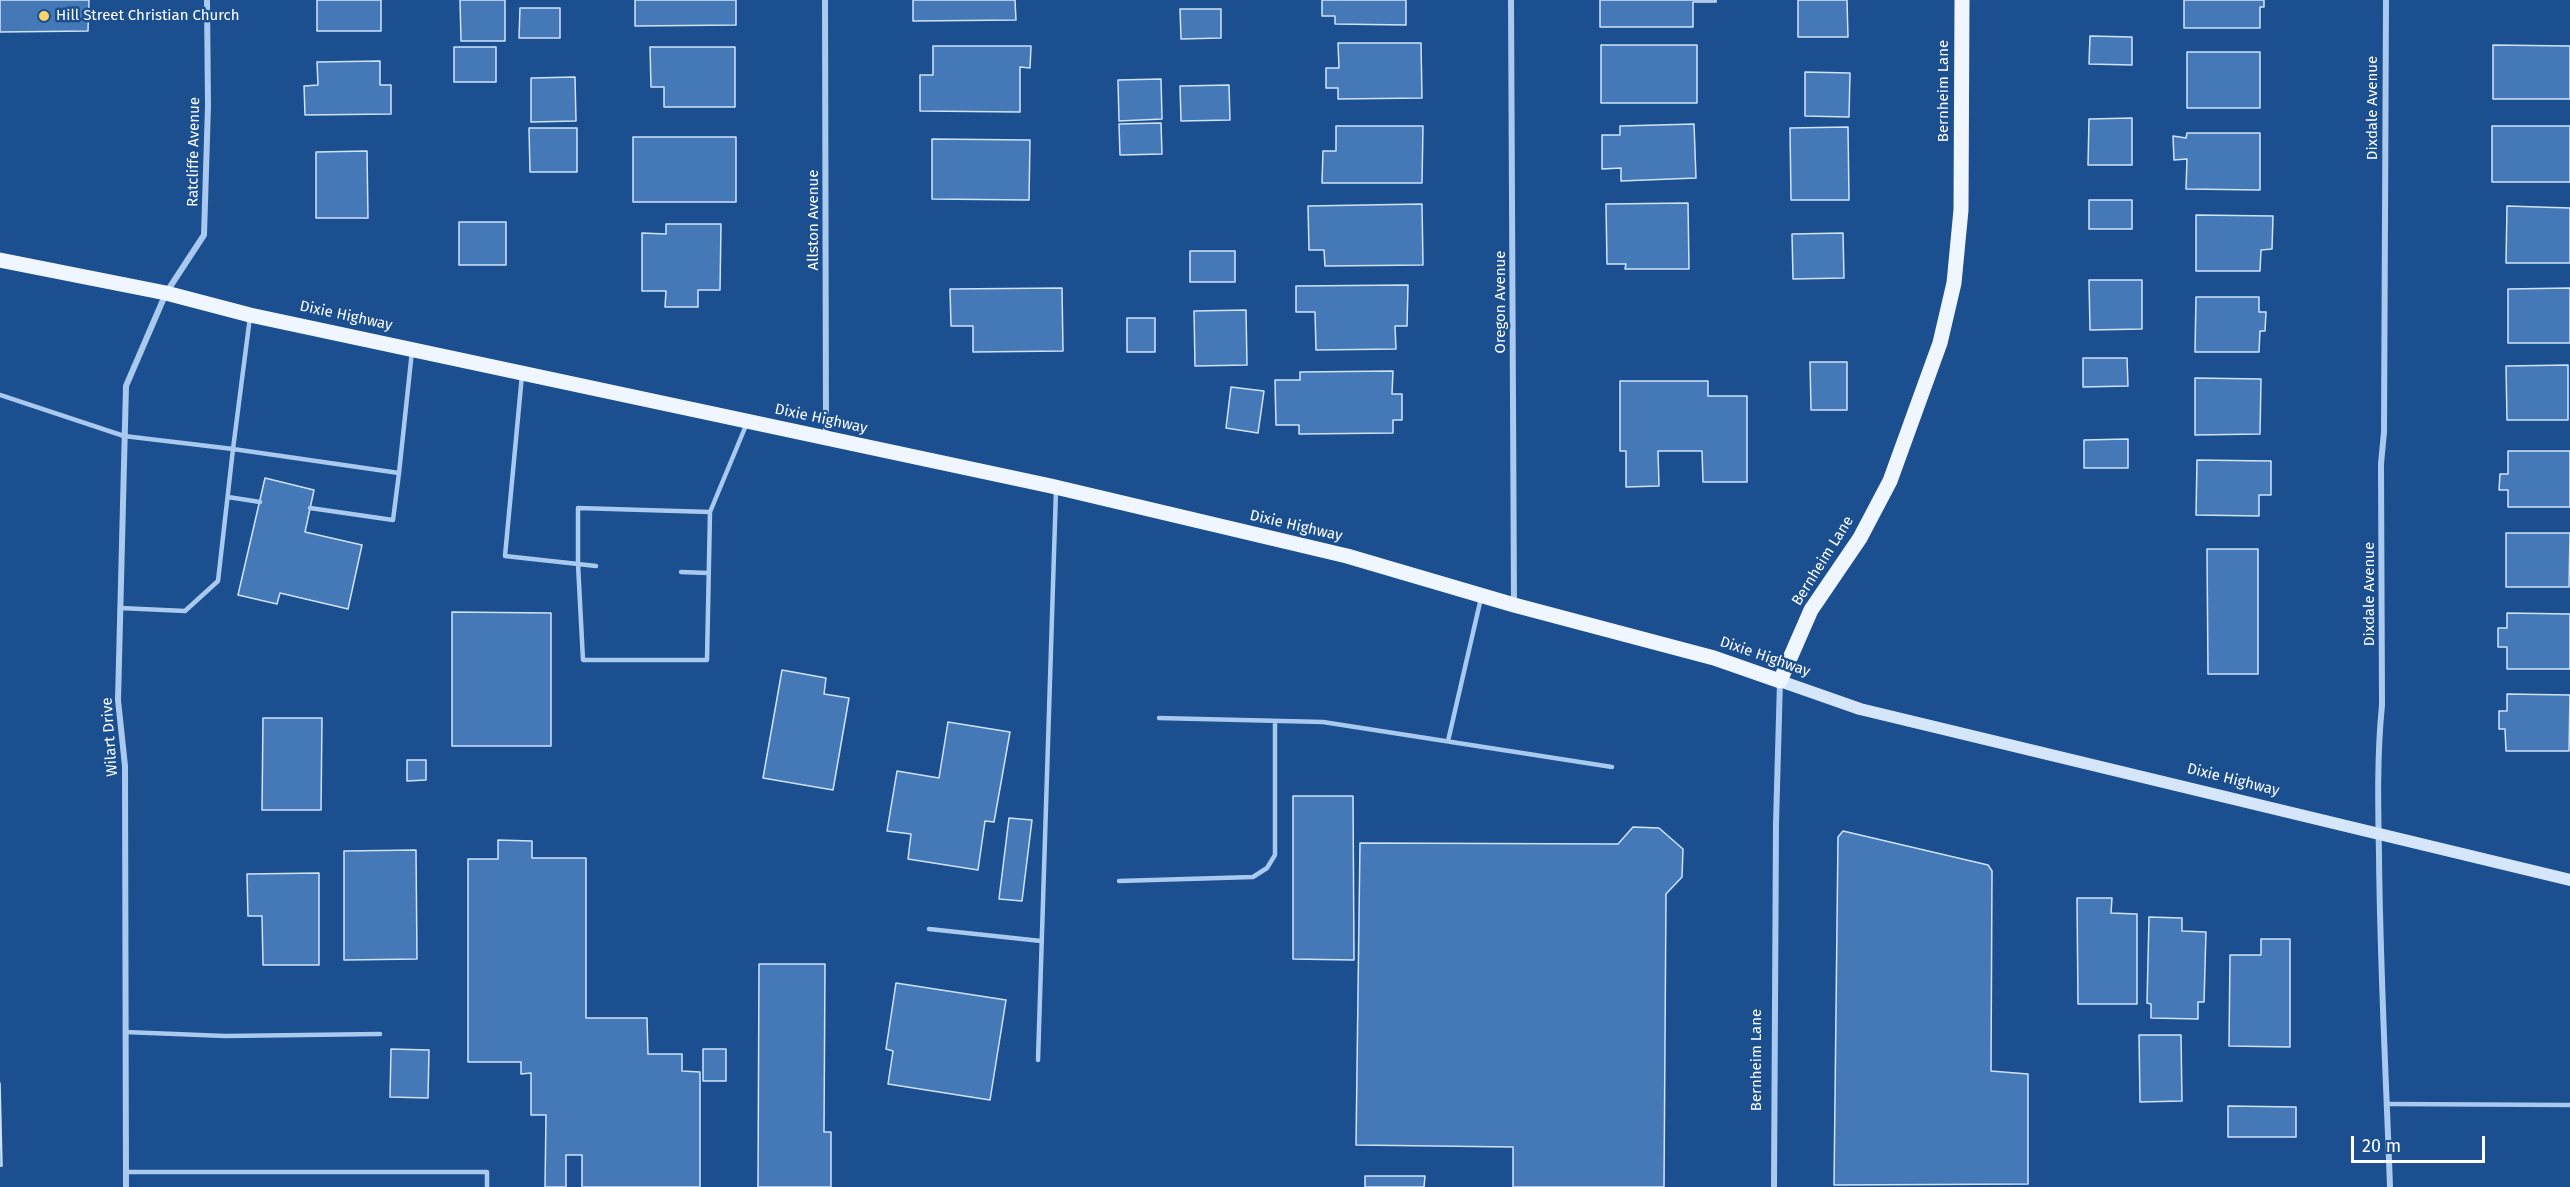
<!DOCTYPE html>
<style>
body{margin:0}
#map{position:relative;width:2570px;height:1187px;overflow:hidden;background:#1b4f8f;font-family:"Fira Sans",sans-serif}
canvas{display:block}
.scale{position:absolute;left:2351px;top:1136px;width:134px;height:27px;box-sizing:border-box;border:3px solid #fff;border-top:0;padding-left:8px;font-size:18px;line-height:21px;white-space:nowrap;color:#fff;-webkit-text-stroke:4px #1b4f8f;paint-order:stroke}
</style>
<div id="map">
<canvas width="2570" height="1187"></canvas>
<div class="scale">20 m</div>
</div>
<script>
const context = document.querySelector('canvas').getContext('2d');
context.lineJoin = 'round';
function fill(path, color) { context.fillStyle = color; context.fill(path, 'evenodd'); }
function stroke(path, color, width, dash) { context.strokeStyle = color; context.lineWidth = width; context.lineCap = dash ? 'butt' : 'round'; context.setLineDash(dash || []); context.stroke(path); }
function label(font, color, halo, rows, align = 'center') {
  context.font = font + ' "Fira Sans",sans-serif'; context.lineWidth = 5; context.setLineDash([]); context.textBaseline = 'middle'; context.strokeStyle = halo; context.fillStyle = color; for (const [text, x, y, turn = 0] of rows) {
    context.save(); context.translate(x, y); context.rotate((+turn || 0) * Math.PI / 180); context.textAlign = isNaN(turn) ? turn : align; if (halo) context.strokeText(text, 0, 0); context.fillText(text, 0, 0); context.restore();
  }
}
const building = new Path2D(`
 M0,0H89L88,31L0,32Z
 M317,0H381V31H317Z
 M460,0H505V41H461Z
 M635,0H736V25L635,26Z
 M913,0H1015L1016,20L913,21Z
 M1322,0H1406V25L1335,24V16H1322Z
 M1600,0H1716V2H1693V27H1600Z
 M1798,0H1847L1848,37H1798Z
 M2184,0H2264V7H2260V28H2184Z
 M520,8H560V38H519Z
 M1180,9H1221V38L1181,39Z
 M2090,36L2132,37V65L2089,64Z
 M1338,43H1421L1422,98L1338,99V88H1326V68H1339Z
 M1601,45H1697V103H1601Z
 M2493,45L2570,46V99H2493Z
 M933,46H1031L1030,68L1020,67V112L920,111V75H933Z
 M454,47H496V82H454Z
 M650,47H735V107H664V87H651Z
 M2187,52H2260V108H2187Z
 M380,61V85H391V114L305,115L304,86L318,85L317,62Z
 M1805,72L1850,73L1849,117L1805,116Z
 M575,77L576,121L531,122V78Z
 M1161,79L1162,119L1119,121L1118,80Z
 M1229,85L1230,120L1181,121L1180,86Z
 M2132,118V165H2088L2089,119Z
 M1161,123L1162,154L1120,155L1119,124Z
 M1694,124L1696,178L1621,181V168L1602,169V135H1620V126Z
 M1336,126H1423L1422,183H1322L1323,151H1336Z
 M2492,126H2570V182H2492Z
 M1848,127L1849,200H1791L1790,128Z
 M529,128H577V172H530Z
 M2187,133H2260V190L2186,189L2187,159L2174,160L2173,136L2186,138Z
 M633,137H736V202H633Z
 M932,139L1030,140L1029,200L932,199Z
 M367,151L368,218H316V152Z
 M2089,200H2132V229H2089Z
 M1688,203L1689,269H1625L1626,264H1607L1606,204Z
 M1422,204L1423,265L1325,266L1324,250H1309L1308,206Z
 M2507,206L2570,208V263H2506Z
 M2196,215L2273,216L2272,249L2261,250L2260,271H2196Z
 M459,222H506V265H459Z
 M666,224H721L720,290H698V307H665L666,291H642V233L666,234Z
 M1843,233L1844,278L1793,279L1792,234Z
 M1190,251H1235V282H1190Z
 M2089,280H2142V329L2090,330Z
 M1408,285L1407,326H1395L1396,349L1316,350L1315,312H1296V286Z
 M1062,288L1063,351L973,352V326H951L950,289Z
 M2570,288V343H2508V289Z
 M2196,297H2259V312H2266L2265,331H2260L2259,352H2195Z
 M1246,310L1247,365L1195,366L1194,311Z
 M1127,318H1155V352H1127Z
 M2083,358H2127L2128,386L2083,387Z
 M1810,362H1847V410H1811Z
 M2568,365V420H2507L2506,366Z
 M1393,371L1392,394H1402V420H1393V433L1299,434V425H1276L1275,380H1300V372Z
 M2195,378L2261,379L2260,434L2195,435Z
 M1620,381H1708V396H1747V482H1703L1702,451H1658L1659,486L1626,487V451H1620Z
 M1231,387L1264,391L1258,433L1226,428Z
 M2128,439V468H2084V440Z
 M2508,451H2570V507H2508V490H2499L2500,474H2508Z
 M2197,460L2271,461V495H2259V516L2196,515Z
 M265,478L314,490L305,532L362,545L348,609L280,593L277,604L238,595Z
 M2506,533H2570L2569,587H2506Z
 M2207,549H2258V674H2208Z
 M452,612L551,613V746H452Z
 M2507,613L2570,614V669H2507V647H2498V628H2507Z
 M782,670L826,678L824,694L849,698L833,790L763,778Z
 M2507,694L2570,695L2569,751H2506L2505,729H2499V711H2507Z
 M263,718H322L321,810H262Z
 M948,722L1010,732L994,822L985,821L978,870L908,859L911,834L887,831L897,771L939,778Z
 M407,760H426V780L407,781Z
 M1293,796H1353L1354,960L1293,959Z
 M1009,818L1032,820L1022,901L999,899Z
 M1633,827L1659,828L1683,849L1682,877L1666,894L1664,1187H1513V1147L1356,1145L1360,843L1618,844Z
 M1843,831L1988,865L1992,871L1991,1071L2028,1074V1184L1834,1185L1838,837Z
 M498,840L532,841V858H586V1018H647L648,1054H682V1071L700,1072V1187H582V1155H566V1187H545L546,1115H531V1073L521,1074V1062H468V859H498Z
 M416,850L417,959L344,960V851Z
 M319,873V965H263L262,916H248L247,874Z
 M2077,898H2112L2111,913L2137,914V1004H2078Z
 M2149,917L2182,918V931L2206,932L2204,1002H2198V1019L2151,1018V1004L2147,1003Z
 M2261,939H2290V1047L2229,1046L2230,955H2261Z
 M759,964H825L824,1132H831V1187H758Z
 M896,983L1006,1000L990,1100L888,1084L893,1051L886,1049Z
 M2139,1035H2181L2182,1101L2140,1102Z
 M391,1049L429,1050L428,1098L390,1097Z
 M703,1049H726V1081H703Z
 M0,1083L2,1166H0Z
 M2228,1106L2296,1107V1137H2228Z
 M1365,1176H1425L1424,1187H1365Z`);
fill(building, '#4478b7');
stroke(building, '#cfe3fa', 1.5);
stroke(new Path2D(`
 M250,317L233,449L399,473L412,351
 M522,375L505,556L578,564V508L710,512L707,660H583L578,564L596,566
 M0,395L124,436L233,449L218,581L185,611L120,608
 M228,497L260,502
 M310,508L393,520L399,473
 M710,512L747,423
 M681,572L708,573
 M1159,718L1323,722L1612,767
 M1448,741L1481,598
 M1119,881L1253,877L1267,868L1275,855V721
 M929,929L1041,941
 M125,1032L225,1036L380,1034
 M1038,1060L1056,490
 M2387,1104L2570,1105
 M126,1172H487V1187`), '#a9c9ee', 4.5);
stroke(new Path2D(`
 M825,0L826,436
 M1511,0L1514,604
 M2386,0L2384,432L2381,464L2382,705C2377,755 2378,805 2379,855C2380,966 2386,1076 2390,1187
 M126,1187L125,766L118,700L126,386L166,293L204,235L208,106L207,0
 M1774,1187L1776,823L1780,681`), '#a9c9ee', 6);
stroke(new Path2D(`
 M1780,681L1860,709L2570,880`), '#d6e6fa', 12);
stroke(new Path2D(`
 M0,260L166,293L250,315L1051,486L1347,556L1514,605L1714,658L1780,681L1811,610L1860,538L1890,481L1940,343L1954,283L1961,210L1962,0`), '#f0f6ff', 15);
for (const [x, y, r, color] of [
 [44,16,6,"#ffd166"]
]) { const dot = new Path2D(); dot.arc(x, y, r, 0, 2 * Math.PI); context.fillStyle = color; context.fill(dot); stroke(dot, '#1b4f8f', 2); }
label('15px', '#fff', '#1b4f8f', [
 ["Hill Street Christian Church",56,16]
], 'left');
label('15px', '#fff', '#1b4f8f', [
 ["Bernheim Lane",1944,91,-90],
 ["Dixdale Avenue",2373,108,-90],
 ["Ratcliffe Avenue",194,152,-89],
 ["Allston Avenue",814,220,-90],
 ["Oregon Avenue",1501,302,-90],
 ["Dixie Highway",346,316,12],
 ["Dixie Highway",821,419,12],
 ["Dixie Highway",1296,526,13],
 ["Bernheim Lane",1823,561,-58],
 ["Dixdale Avenue",2370,594,-90],
 ["Dixie Highway",1765,657,19],
 ["Wilart Drive",110,737,-94],
 ["Dixie Highway",2233,780,14],
 ["Bernheim Lane",1757,1060,-90]
]);
</script>
